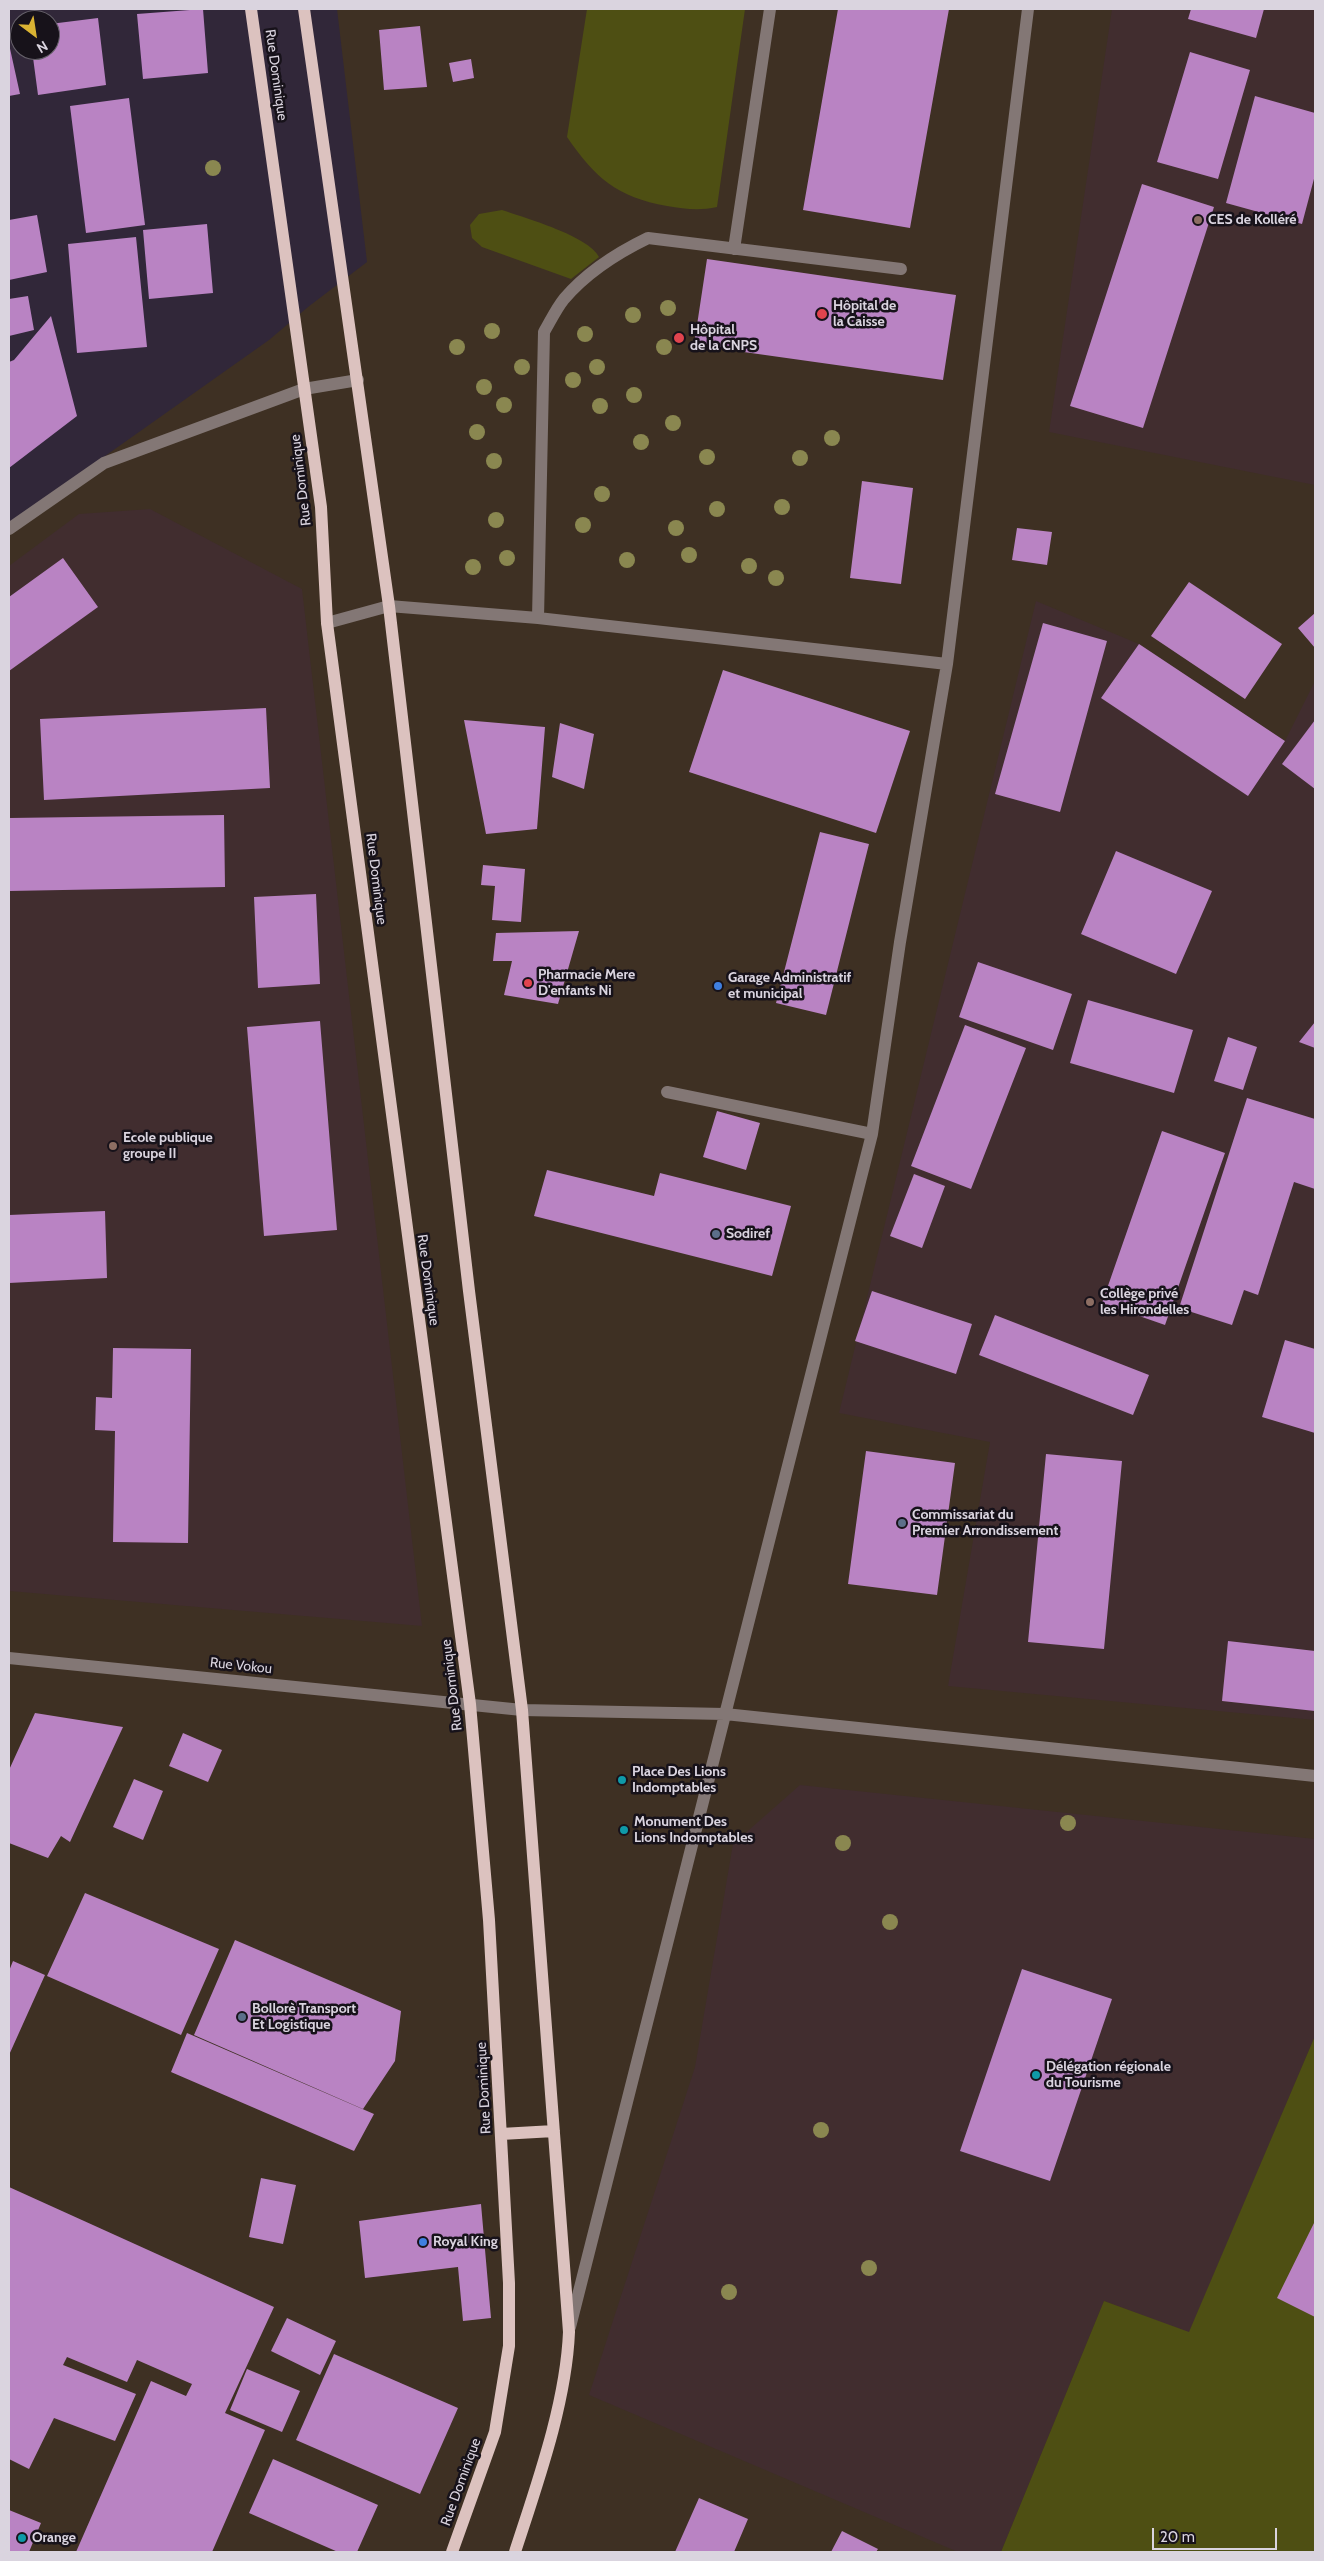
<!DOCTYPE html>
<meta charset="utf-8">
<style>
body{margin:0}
#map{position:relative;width:1324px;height:2561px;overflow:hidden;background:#312739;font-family:Cabin,sans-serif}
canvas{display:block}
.frame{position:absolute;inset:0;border:10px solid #dad4df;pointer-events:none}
.north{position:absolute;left:10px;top:10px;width:50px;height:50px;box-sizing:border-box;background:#17121a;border:1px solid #656069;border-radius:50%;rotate:149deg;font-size:14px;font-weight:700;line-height:20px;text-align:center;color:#dad4df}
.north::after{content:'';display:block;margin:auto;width:18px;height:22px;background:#dab333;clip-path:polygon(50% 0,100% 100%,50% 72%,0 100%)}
.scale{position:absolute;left:1152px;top:2528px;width:125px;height:22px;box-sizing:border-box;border:2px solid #dad4df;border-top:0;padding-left:6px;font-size:15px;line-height:18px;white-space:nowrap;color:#dad4df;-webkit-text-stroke:4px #17121a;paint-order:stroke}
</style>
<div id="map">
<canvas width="1324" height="2561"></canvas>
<div class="frame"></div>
<div class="north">N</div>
<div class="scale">20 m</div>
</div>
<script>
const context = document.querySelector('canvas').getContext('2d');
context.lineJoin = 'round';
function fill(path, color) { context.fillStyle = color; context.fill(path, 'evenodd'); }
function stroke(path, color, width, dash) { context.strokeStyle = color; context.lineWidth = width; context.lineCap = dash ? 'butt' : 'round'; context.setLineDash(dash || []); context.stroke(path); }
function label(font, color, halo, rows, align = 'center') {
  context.font = font + ' Cabin,sans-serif'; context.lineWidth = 5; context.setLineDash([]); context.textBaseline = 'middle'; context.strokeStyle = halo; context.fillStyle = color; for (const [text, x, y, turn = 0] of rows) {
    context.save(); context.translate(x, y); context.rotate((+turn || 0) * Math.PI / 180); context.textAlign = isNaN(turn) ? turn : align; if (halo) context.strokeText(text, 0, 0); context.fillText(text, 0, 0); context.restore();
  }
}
fill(new Path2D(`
 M337,9H1315V2552H9V524L269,340L308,307L367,262Z`), '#3e3023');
fill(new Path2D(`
 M1112,9H1315V485L1049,432Z
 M150,509L302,589L422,1626L9,1591V566L79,514Z
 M1036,601L1139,644L1285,741L1315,681V1720L948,1686L990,1442L839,1413Z
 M800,1785L1315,1839V2036L1189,2333L1104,2301L1001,2552H958L589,2395L695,2067L733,1844Z`), '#412d2f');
fill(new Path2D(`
 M587,9H745L717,207C699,211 685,209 667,206C617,197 595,178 567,137Z
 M502,210C525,218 589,236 599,257L571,279L482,247L472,238L470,225L479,214Z
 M1315,2036V2552H1001L1104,2301L1189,2332Z`), '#4e4f13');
fill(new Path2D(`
 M203,9L208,73L143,79L137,14Z
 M838,9H949L910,228L803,210Z
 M1191,9H1264L1256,38L1188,19Z
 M98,18L106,85L38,95L32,50H50V24Z
 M420,26L427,87L384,90L379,30Z
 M9,44L20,94L9,96Z
 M1190,52L1250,70L1218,179L1157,162Z
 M471,59L474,78L453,82L449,63Z
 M1255,96L1315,113V175L1302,224L1226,203Z
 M129,98L145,225L86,233L70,106Z
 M1142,184L1214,207L1143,428L1070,406Z
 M37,215L47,272L9,280V220Z
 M207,224L213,293L149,299L143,230Z
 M136,237L147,347L77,353L68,244Z
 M707,259L956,295L943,380L694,345Z
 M28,296L34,330L9,336V299Z
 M51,316L77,416L9,468V362L14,360Z
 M862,481L913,488L901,584L850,578Z
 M1017,528L1052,532L1047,565L1012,560Z
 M63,558L98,607L9,671V597Z
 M1189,582L1282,644L1245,699L1151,636Z
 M1315,613V648L1298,628Z
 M1043,623L1107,641L1060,812L995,794Z
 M1139,644L1285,741L1248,796L1101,698Z
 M723,670L910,731L876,833L689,772Z
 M266,708L270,788L44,800L40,719Z
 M464,720L545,727L537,829L486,834Z
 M1315,720V789L1282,764Z
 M560,723L594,734L584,789L552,777Z
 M224,815L225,887L9,891V818Z
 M820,832L869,844L826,1015L776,1003Z
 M1116,851L1212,891L1176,974L1081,934Z
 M483,865L525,869L521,922L492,920L495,886L481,885Z
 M316,894L320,984L258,988L254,897Z
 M579,931L558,1004L504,995L512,961H493L496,933Z
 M978,962L1072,994L1053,1050L959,1017Z
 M1088,1000L1193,1030L1174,1093L1070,1063Z
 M320,1021L337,1230L264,1236L247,1027Z
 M1315,1022V1048L1299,1042Z
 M965,1025L1026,1048L971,1189L911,1166Z
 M1228,1037L1257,1047L1243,1090L1214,1081Z
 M1247,1098L1315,1119V1189L1294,1182L1258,1295L1244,1290L1232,1325L1179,1308Z
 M717,1111L760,1123L746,1170L703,1157Z
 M1162,1131L1225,1153L1165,1325L1102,1303Z
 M547,1170L654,1196L660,1173L791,1206L772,1276L534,1216Z
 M914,1174L945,1186L922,1248L890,1236Z
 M105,1211L107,1278L9,1283V1215Z
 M872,1291L972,1324L956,1374L855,1341Z
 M995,1315L1149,1375L1133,1415L979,1355Z
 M1285,1340L1315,1349V1433L1262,1417Z
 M113,1348L191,1349L188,1543L113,1542L115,1431L95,1430L96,1397L112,1398Z
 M866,1451L955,1463L937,1595L848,1584Z
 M1046,1454L1122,1461L1104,1649L1028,1642Z
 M1228,1641L1315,1651V1711L1222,1701Z
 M35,1713L123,1727L70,1842L61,1836L48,1858L9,1843V1770Z
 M183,1733L222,1750L208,1782L169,1766Z
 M134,1779L163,1791L143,1840L113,1827Z
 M85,1893L219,1949L181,2035L47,1976Z
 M235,1940L401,2011L395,2061L363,2109L194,2035Z
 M13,1961L45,1975L9,2055V1971Z
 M1022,1969L1112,1999L1050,2181L960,2151Z
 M187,2033L374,2114L354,2151L171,2072Z
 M261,2178L296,2185L283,2244L249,2237Z
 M9,2187L274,2307L225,2413L265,2430L212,2552H76L151,2381L186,2396L192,2384L137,2360L127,2382L67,2357L63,2365L136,2394L115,2441L54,2418L29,2469L9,2459Z
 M481,2204L491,2318L463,2321L458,2267L365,2278L359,2221Z
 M1315,2221V2317L1277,2298Z
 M287,2318L336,2341L320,2375L271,2351Z
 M334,2354L458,2408L420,2494L296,2440Z
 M247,2369L300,2391L282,2432L230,2410Z
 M273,2459L378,2505L357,2552H338L249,2513Z
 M699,2498L748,2519L734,2552H675Z
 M9,2510L41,2523L29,2552H9Z
 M842,2531L878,2549L876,2552H831Z`), '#b983c3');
stroke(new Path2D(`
 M734,249L770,9
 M9,529L104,463L304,389L358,380
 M538,618L544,332C550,322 556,309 564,299C587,272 617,253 648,238L901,269
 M327,623L389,606L538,618L947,664
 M667,1092L872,1134
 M9,1658L522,1710L725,1714L1315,1776
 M570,2327L872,1134L900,942L947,664L1028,9`), '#837775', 12);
stroke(new Path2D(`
 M251,9L321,507L327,623L470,1704L489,1920L509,2283V2346L495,2432L452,2552
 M304,9L389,606L469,1291L522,1710L569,2332C566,2404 537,2484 515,2552
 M501,2134L554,2131`), '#dcc2bf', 12);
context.fillStyle = '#8a8750';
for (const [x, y] of [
 [213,168],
 [668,308],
 [633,315],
 [492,331],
 [585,334],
 [457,347],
 [664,347],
 [522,367],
 [597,367],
 [573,380],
 [484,387],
 [634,395],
 [504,405],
 [600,406],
 [673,423],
 [477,432],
 [832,438],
 [641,442],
 [707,457],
 [800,458],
 [494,461],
 [602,494],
 [782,507],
 [717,509],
 [496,520],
 [583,525],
 [676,528],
 [689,555],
 [507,558],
 [627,560],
 [749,566],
 [473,567],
 [776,578],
 [1068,1823],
 [843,1843],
 [890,1922],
 [821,2130],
 [869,2268],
 [729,2292]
]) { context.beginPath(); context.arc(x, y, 8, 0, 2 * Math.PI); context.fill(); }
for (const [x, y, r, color] of [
 [1198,220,5,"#8d6e63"],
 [822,314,6,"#e0444e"],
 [679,338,6,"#e0444e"],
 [528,983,5,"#e0444e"],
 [718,986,5,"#3f7fe0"],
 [113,1146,5,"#8d6e63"],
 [716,1234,5,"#5c6f8a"],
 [1090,1302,5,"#8d6e63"],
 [902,1523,5,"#5c6f8a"],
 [622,1780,5,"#0f9aa8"],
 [624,1830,5,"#0f9aa8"],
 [242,2017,5,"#5c6f8a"],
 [1036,2075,5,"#0f9aa8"],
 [423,2242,5,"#3f7fe0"],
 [22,2538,5,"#0f9aa8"]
]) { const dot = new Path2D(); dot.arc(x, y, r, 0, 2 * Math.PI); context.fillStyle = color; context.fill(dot); stroke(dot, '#17121a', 2); }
label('14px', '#dad4df', '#17121a', [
 ["Rue Dominique",276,75,82],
 ["Rue Dominique",301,480,-97],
 ["Rue Dominique",376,879,83],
 ["Rue Dominique",428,1280,82],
 ["Rue Vokou",241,1666,6],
 ["Rue Dominique",452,1685,-97],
 ["Rue Dominique",484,2088,-93],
 ["Rue Dominique",461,2482,-70]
]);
label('bold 14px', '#dad4df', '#17121a', [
 ["CES de Kolléré",1208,220],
 ["Hôpital de",833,306],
 ["la Caisse",833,322],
 ["Hôpital",690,330],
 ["de la CNPS",690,346],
 ["Pharmacie Mere",538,975],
 ["D'enfants Ni",538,991],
 ["Garage Administratif",728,978],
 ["et municipal",728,994],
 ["Ecole publique",123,1138],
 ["groupe II",123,1154],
 ["Sodiref",726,1234],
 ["Collège privé",1100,1294],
 ["les Hirondelles",1100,1310],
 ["Commissariat du",912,1515],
 ["Premier Arrondissement",912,1531],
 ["Place Des Lions",632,1772],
 ["Indomptables",632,1788],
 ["Monument Des",634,1822],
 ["Lions Indomptables",634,1838],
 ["Bollorè Transport",252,2009],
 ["Et Logistique",252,2025],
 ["Délégation régionale",1046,2067],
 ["du Tourisme",1046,2083],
 ["Royal King",433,2242],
 ["Orange",32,2538]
], 'left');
</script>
